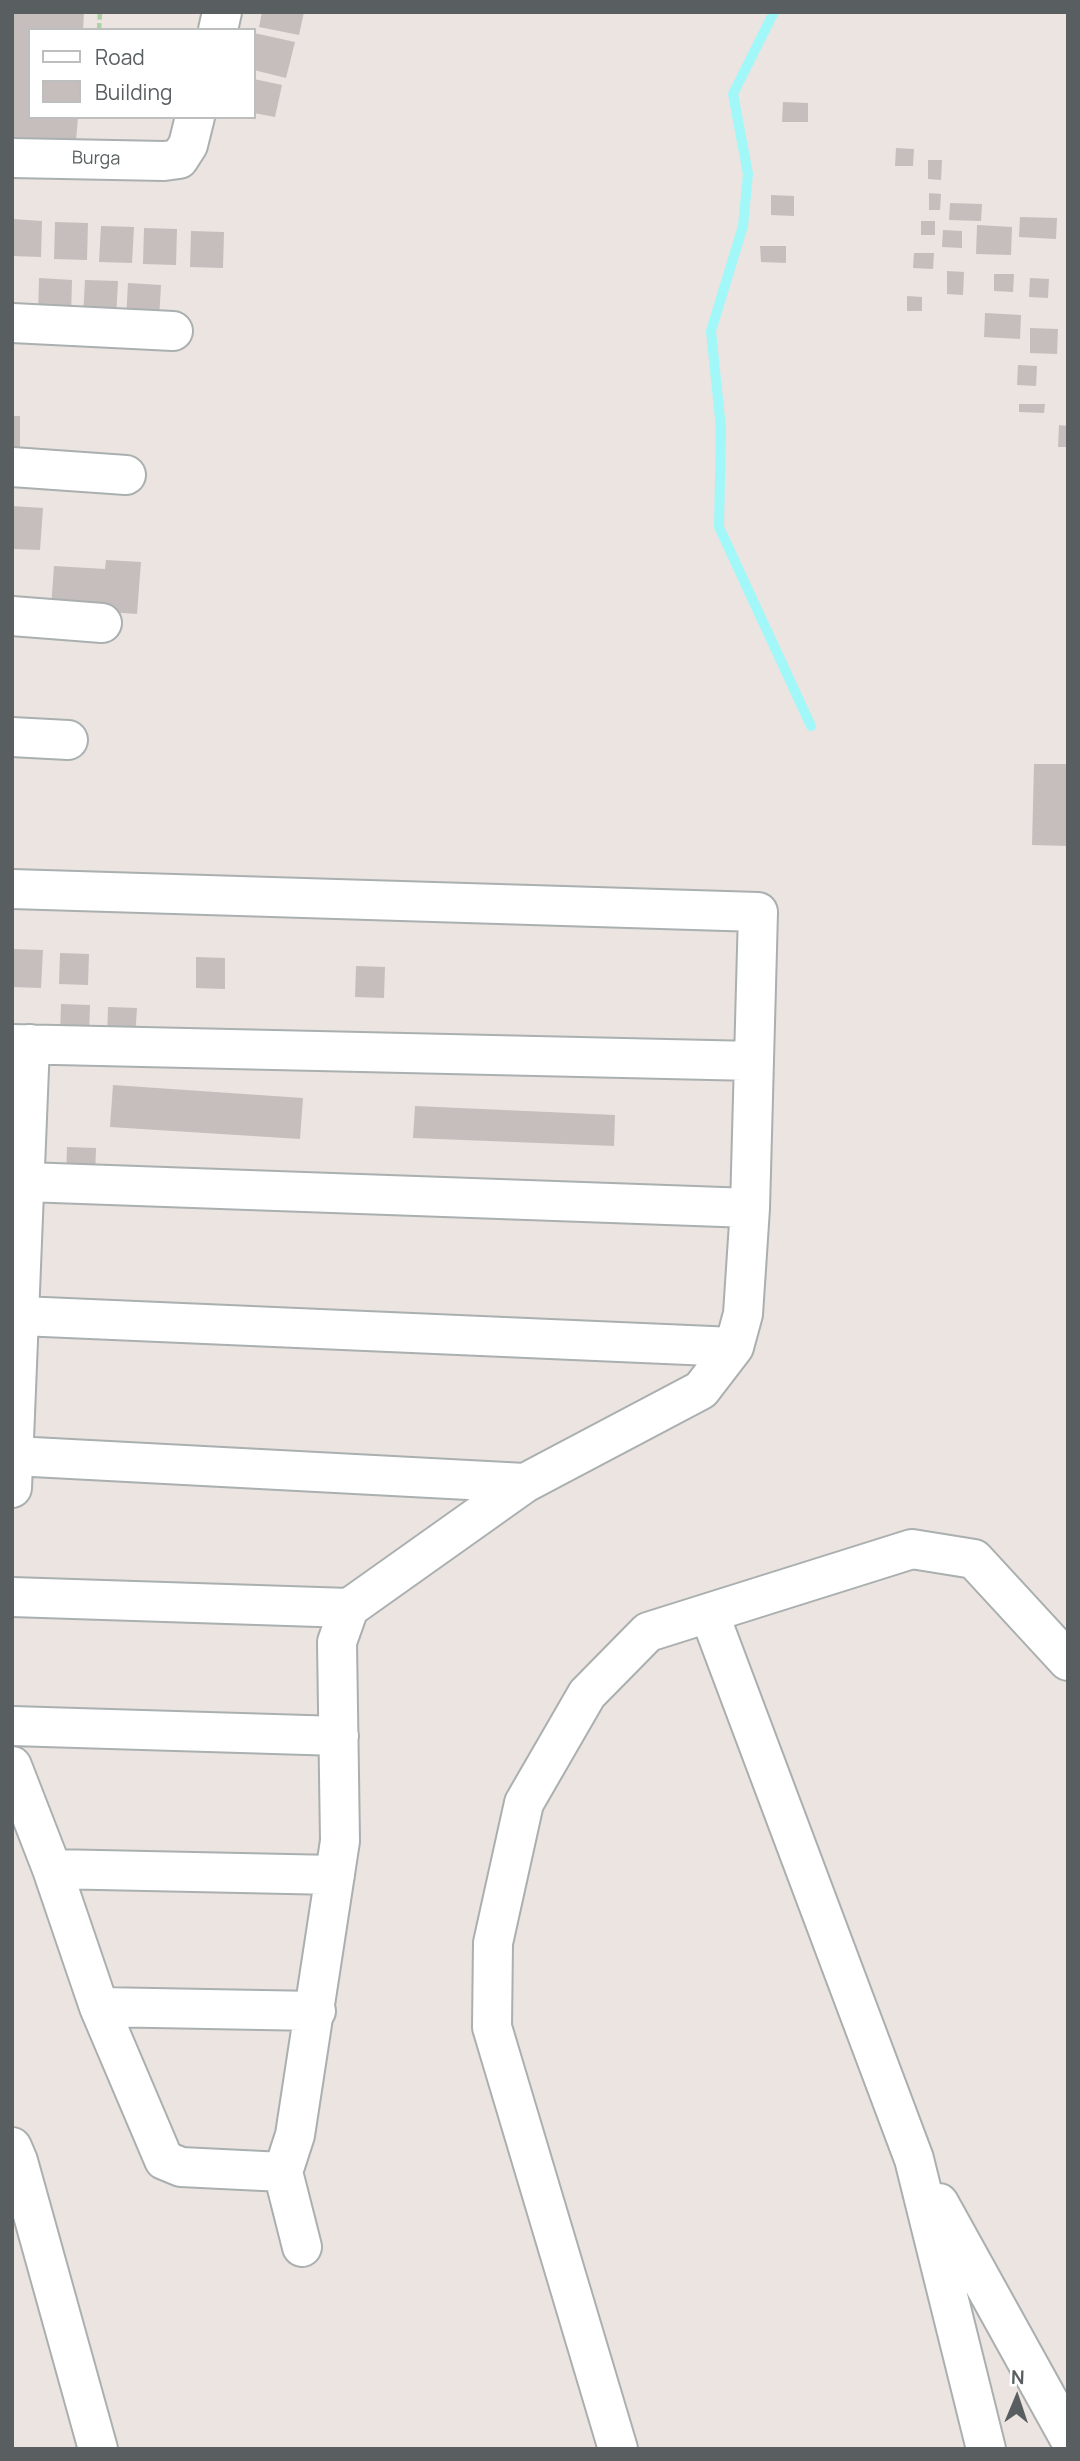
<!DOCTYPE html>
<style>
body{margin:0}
#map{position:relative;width:1080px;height:2461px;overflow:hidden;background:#ebe4e0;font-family:Manrope,sans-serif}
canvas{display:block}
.frame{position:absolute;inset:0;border:14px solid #595f60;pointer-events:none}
.legend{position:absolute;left:28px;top:28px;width:228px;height:91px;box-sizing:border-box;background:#fff;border:2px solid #bdbfbf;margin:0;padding:9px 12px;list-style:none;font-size:21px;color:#595f60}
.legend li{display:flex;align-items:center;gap:14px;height:35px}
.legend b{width:35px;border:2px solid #bdbfbf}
.north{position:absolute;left:982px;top:2363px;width:70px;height:70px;-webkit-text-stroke:5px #fff;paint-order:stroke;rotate:2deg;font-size:19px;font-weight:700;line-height:28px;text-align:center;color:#595f60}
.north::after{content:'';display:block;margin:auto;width:24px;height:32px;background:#595f60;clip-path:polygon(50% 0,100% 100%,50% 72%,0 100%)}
</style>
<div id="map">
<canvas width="1080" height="2461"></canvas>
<div class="frame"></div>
<ul class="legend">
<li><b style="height:9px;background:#fff"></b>Road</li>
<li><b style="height:19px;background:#c6bebd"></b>Building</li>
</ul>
<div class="north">N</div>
</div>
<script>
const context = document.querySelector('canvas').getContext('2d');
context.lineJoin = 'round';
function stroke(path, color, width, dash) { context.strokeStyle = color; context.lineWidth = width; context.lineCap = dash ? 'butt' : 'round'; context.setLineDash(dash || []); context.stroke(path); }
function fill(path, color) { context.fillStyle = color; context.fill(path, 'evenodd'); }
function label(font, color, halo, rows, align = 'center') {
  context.font = font + ' Manrope,sans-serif'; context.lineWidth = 6; context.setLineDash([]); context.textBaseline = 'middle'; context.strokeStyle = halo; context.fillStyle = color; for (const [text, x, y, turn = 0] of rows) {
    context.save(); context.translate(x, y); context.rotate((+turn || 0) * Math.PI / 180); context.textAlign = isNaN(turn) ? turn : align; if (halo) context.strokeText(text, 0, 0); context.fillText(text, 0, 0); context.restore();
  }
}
stroke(new Path2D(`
 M774,12L733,94L748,174L743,226L711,331L721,429L719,527L811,726`), '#a2f8f8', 10);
fill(new Path2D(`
 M12,12H84L83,30H30V117H78L76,141L12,137Z
 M262,12H304L299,35L259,27Z
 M254,33L295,42L286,78L254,70Z
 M254,79L282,85L275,117L254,113Z
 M783,102L808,103V122H782Z
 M896,148L914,149L913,166H895Z
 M928,160H942L941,180L928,179Z
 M929,193L941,194L940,210H929Z
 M771,195L794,196V216L771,215Z
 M950,203L982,204L981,221L949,220Z
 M1020,217L1057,218L1056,239L1019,237Z
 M12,219L42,221L41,257L12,256Z
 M921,221H935V235H921Z
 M55,222L88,223L87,260L54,259Z
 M977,225L1012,227L1011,255L976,254Z
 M101,226L134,227L132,263L99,262Z
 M144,228L177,229L176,265L143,264Z
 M943,230L962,231V248L942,247Z
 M191,231L224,232L223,268L190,267Z
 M760,246H786V263L761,262Z
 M914,253H934L933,269L913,268Z
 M947,271L964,272L963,295L947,294Z
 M994,274H1014L1013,292L994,291Z
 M39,278L72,280L71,317L38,315Z
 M1030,278L1049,279L1048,298L1029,297Z
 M85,280L118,281L116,318L83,316Z
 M128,283L161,285L159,321L126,320Z
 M907,296L922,297V311H907Z
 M985,313L1021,315L1020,339L984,337Z
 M1030,328L1058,329L1057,354L1030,353Z
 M1018,365L1037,366L1036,386L1017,385Z
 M1019,404H1045L1044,413L1019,412Z
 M12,416H20V450H12Z
 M1059,425L1068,426V447H1058Z
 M12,506L43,508L40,550L12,549Z
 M106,560L141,562L137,614L51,608L54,566L105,569Z
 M1034,764H1068V846L1032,845Z
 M12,949L43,950L41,988L12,987Z
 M60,953L89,954L88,985L59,984Z
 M196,957L225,958V989L196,988Z
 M356,966L385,967L384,998L355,997Z
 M61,1004L90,1005L89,1036L60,1035Z
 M108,1007L137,1008L135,1038L107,1037Z
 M113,1085L303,1098L300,1139L110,1127Z
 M415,1106L615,1115L614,1146L413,1138Z
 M67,1147L96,1148L95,1178L66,1177Z`), '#c6bebd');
const minor = new Path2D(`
 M218,30L222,12
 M12,158L164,161L179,159L188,145L195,117
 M12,323L173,331
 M12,467L126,475
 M12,616L102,623
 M12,737L68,740
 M12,889L758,912L750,1208L743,1314L734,1347L701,1390L525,1483L349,1608L337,1642L340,1841L295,2135L283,2172L181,2167L164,2160L99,2007L52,1869L12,1766
 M12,1044L754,1061
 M26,1182L750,1208
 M21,1316L734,1347
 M14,1456L525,1483
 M12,1488L30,1044
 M12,1597L349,1608
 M709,1613L914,2159L986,2449
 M12,1726L339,1736
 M52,1869L335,1875
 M99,2007L316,2011
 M12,2147L18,2161L98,2449
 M283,2172L302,2247
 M939,2203L1068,2436
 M618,2449L492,2027L493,1943L524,1803L587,1694L648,1632L912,1549L974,1559L1068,1661`);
stroke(minor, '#aaafb0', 42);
stroke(new Path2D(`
 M99,30L100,12`), '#abd2a2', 4.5, [7, 3.5]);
stroke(minor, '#fff', 38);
label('18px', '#595f60', '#fff', [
 ["Burga",96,159,1]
]);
</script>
